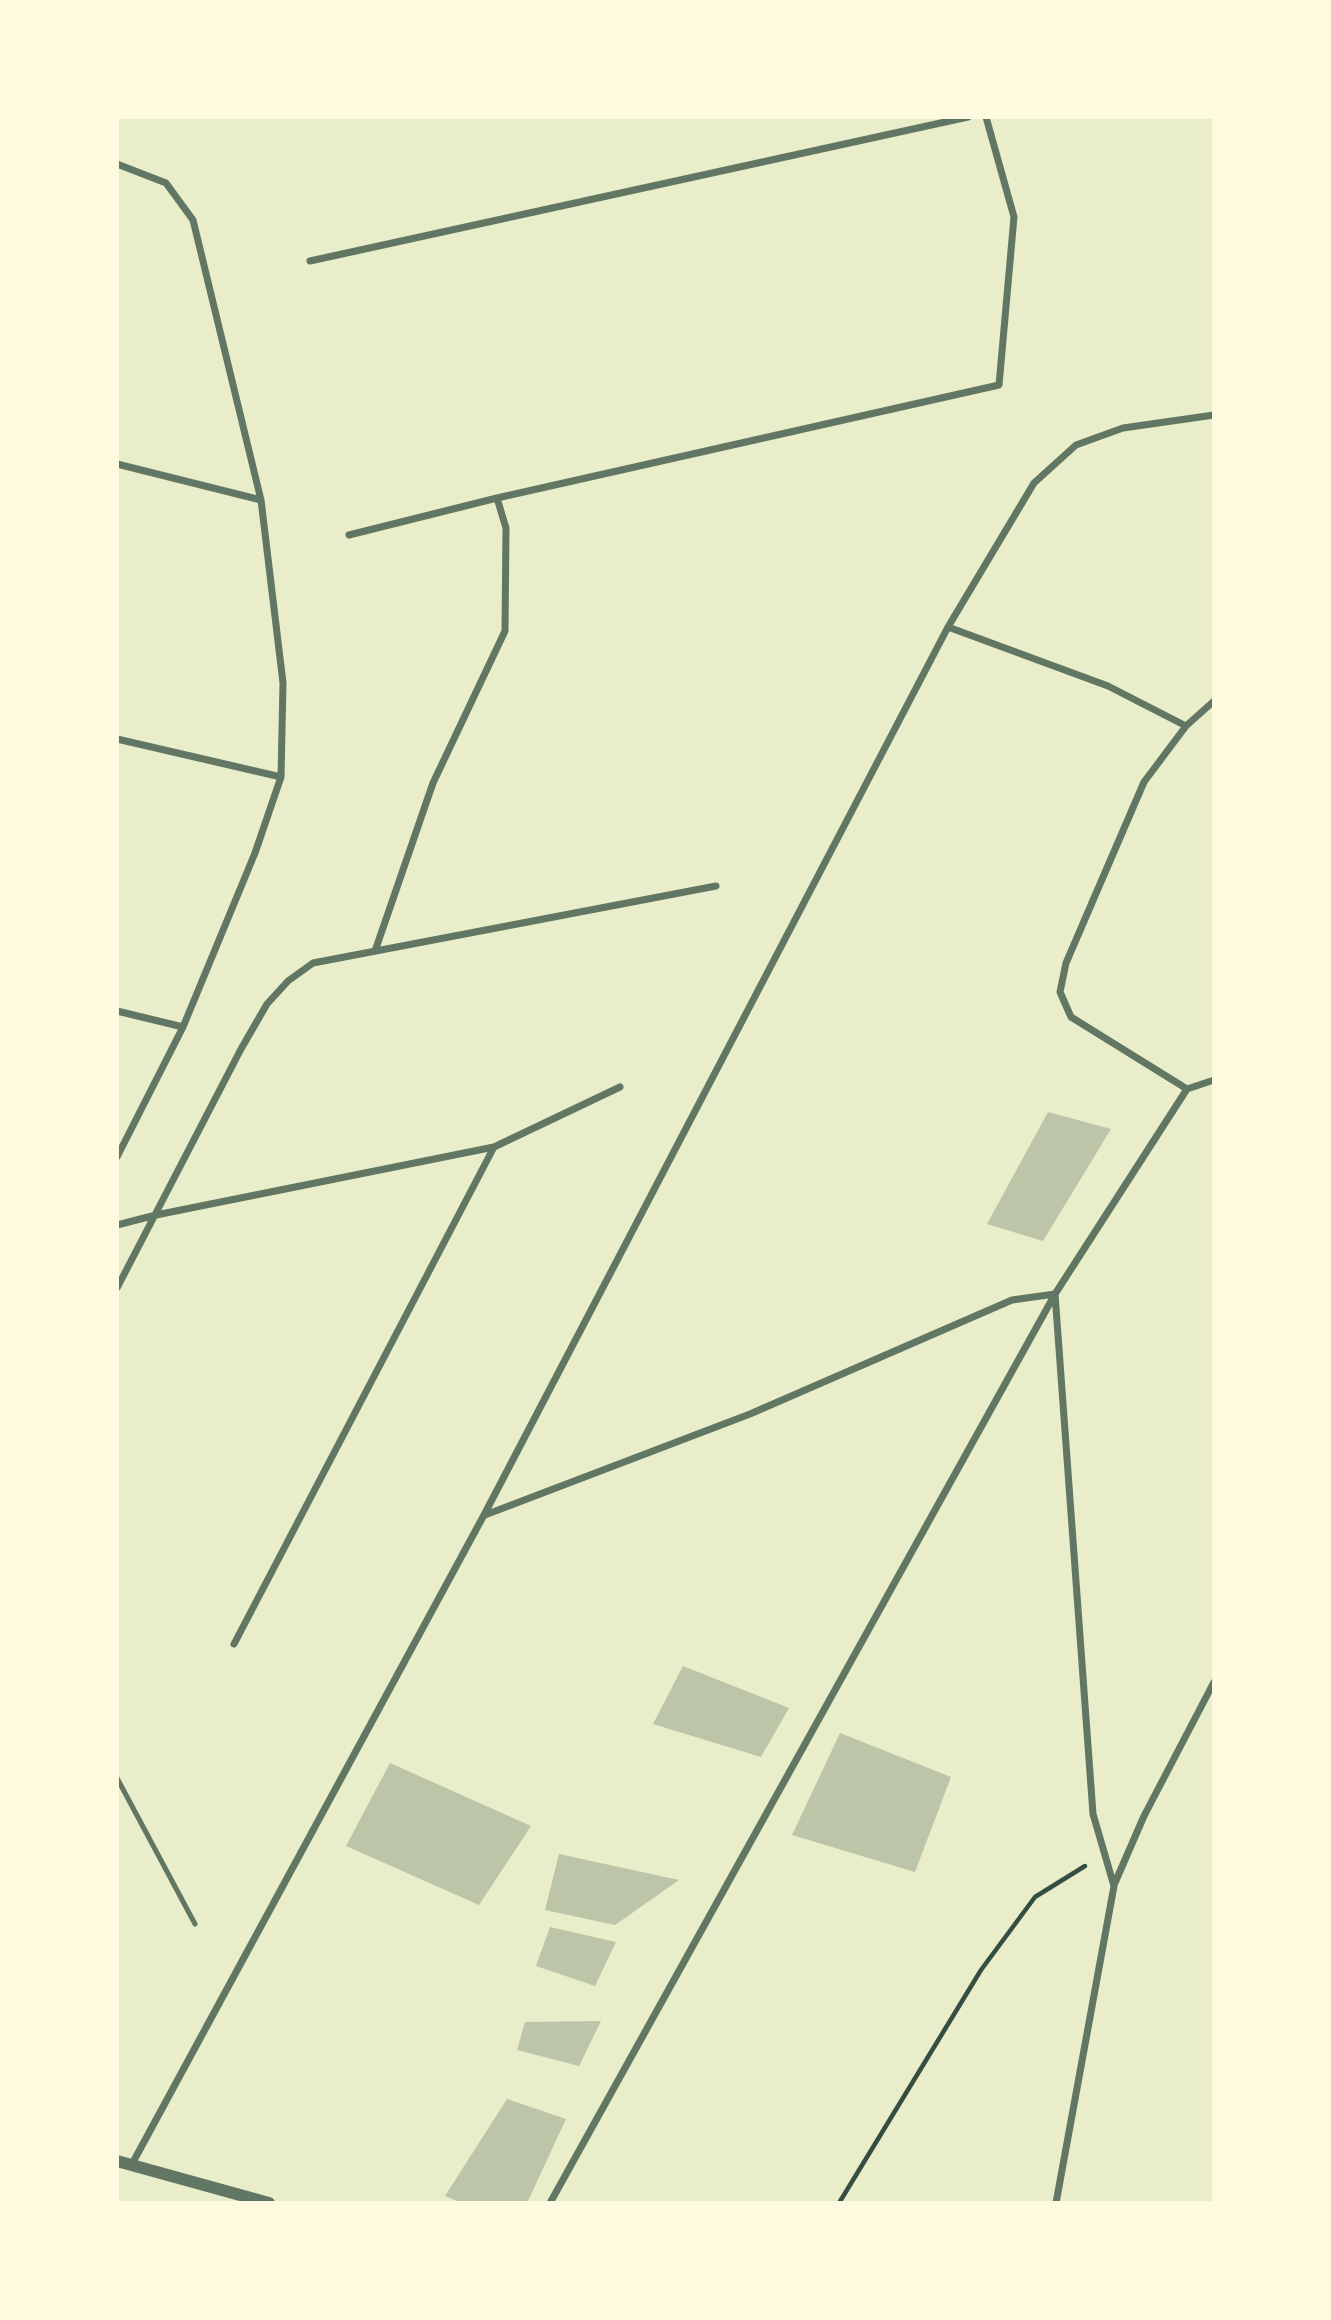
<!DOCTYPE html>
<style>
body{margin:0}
#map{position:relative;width:1331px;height:2320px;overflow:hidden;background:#e9edc9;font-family:"Alegreya Sans",sans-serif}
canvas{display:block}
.frame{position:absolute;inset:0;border:119px solid #fefae0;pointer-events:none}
</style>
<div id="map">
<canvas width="1331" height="2320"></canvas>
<div class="frame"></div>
</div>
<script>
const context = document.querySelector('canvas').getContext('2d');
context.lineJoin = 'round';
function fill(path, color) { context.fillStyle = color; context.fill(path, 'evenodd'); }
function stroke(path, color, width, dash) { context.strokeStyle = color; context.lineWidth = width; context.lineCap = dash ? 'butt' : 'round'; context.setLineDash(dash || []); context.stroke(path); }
fill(new Path2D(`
 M1048,1112L1111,1129L1043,1241L987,1224Z
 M683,1666L789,1708L761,1757L653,1724Z
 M840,1733L951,1777L915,1872L792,1835Z
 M390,1763L531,1826L479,1905L346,1846Z
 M559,1854L679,1880L615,1925L545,1910Z
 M550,1927L616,1942L595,1986L536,1966Z
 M601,2021L579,2066L517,2050L525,2022Z
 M507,2099L566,2119L527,2203H462L445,2196Z`), '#bcc5a7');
stroke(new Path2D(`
 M839,2203L981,1970L1035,1897L1085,1866`), '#344e41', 4.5);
stroke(new Path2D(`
 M117,1778L195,1924`), '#617663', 5);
stroke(new Path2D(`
 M117,164L166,183L193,220L261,500L283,683L281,777L255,853L183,1027L117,1157
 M310,261L968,117
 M117,464L261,500
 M349,535L497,498L999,385L1014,217L986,117
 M948,627L1108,686L1186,726L1144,782L1066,963L1060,992L1071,1017L1187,1089
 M1186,726L1214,701
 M117,739L281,777
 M375,951L433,783L505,631L506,528L497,498
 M117,1011L183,1027
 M117,1225L156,1215L494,1147L620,1087
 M117,1288L241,1049L267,1004L288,981L313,963L716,886
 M485,1515L750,1414L1012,1300L1055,1294L1093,1814L1114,1886L1056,2203
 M234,1644L494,1147
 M1114,1885L1144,1816L1214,1682
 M132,2164L484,1515L948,627L1034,483L1076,445L1123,428L1214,415
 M550,2203L1055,1294L1187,1089L1214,1080`), '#617663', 7);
stroke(new Path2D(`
 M117,2161L269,2203`), '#617663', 12);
</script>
